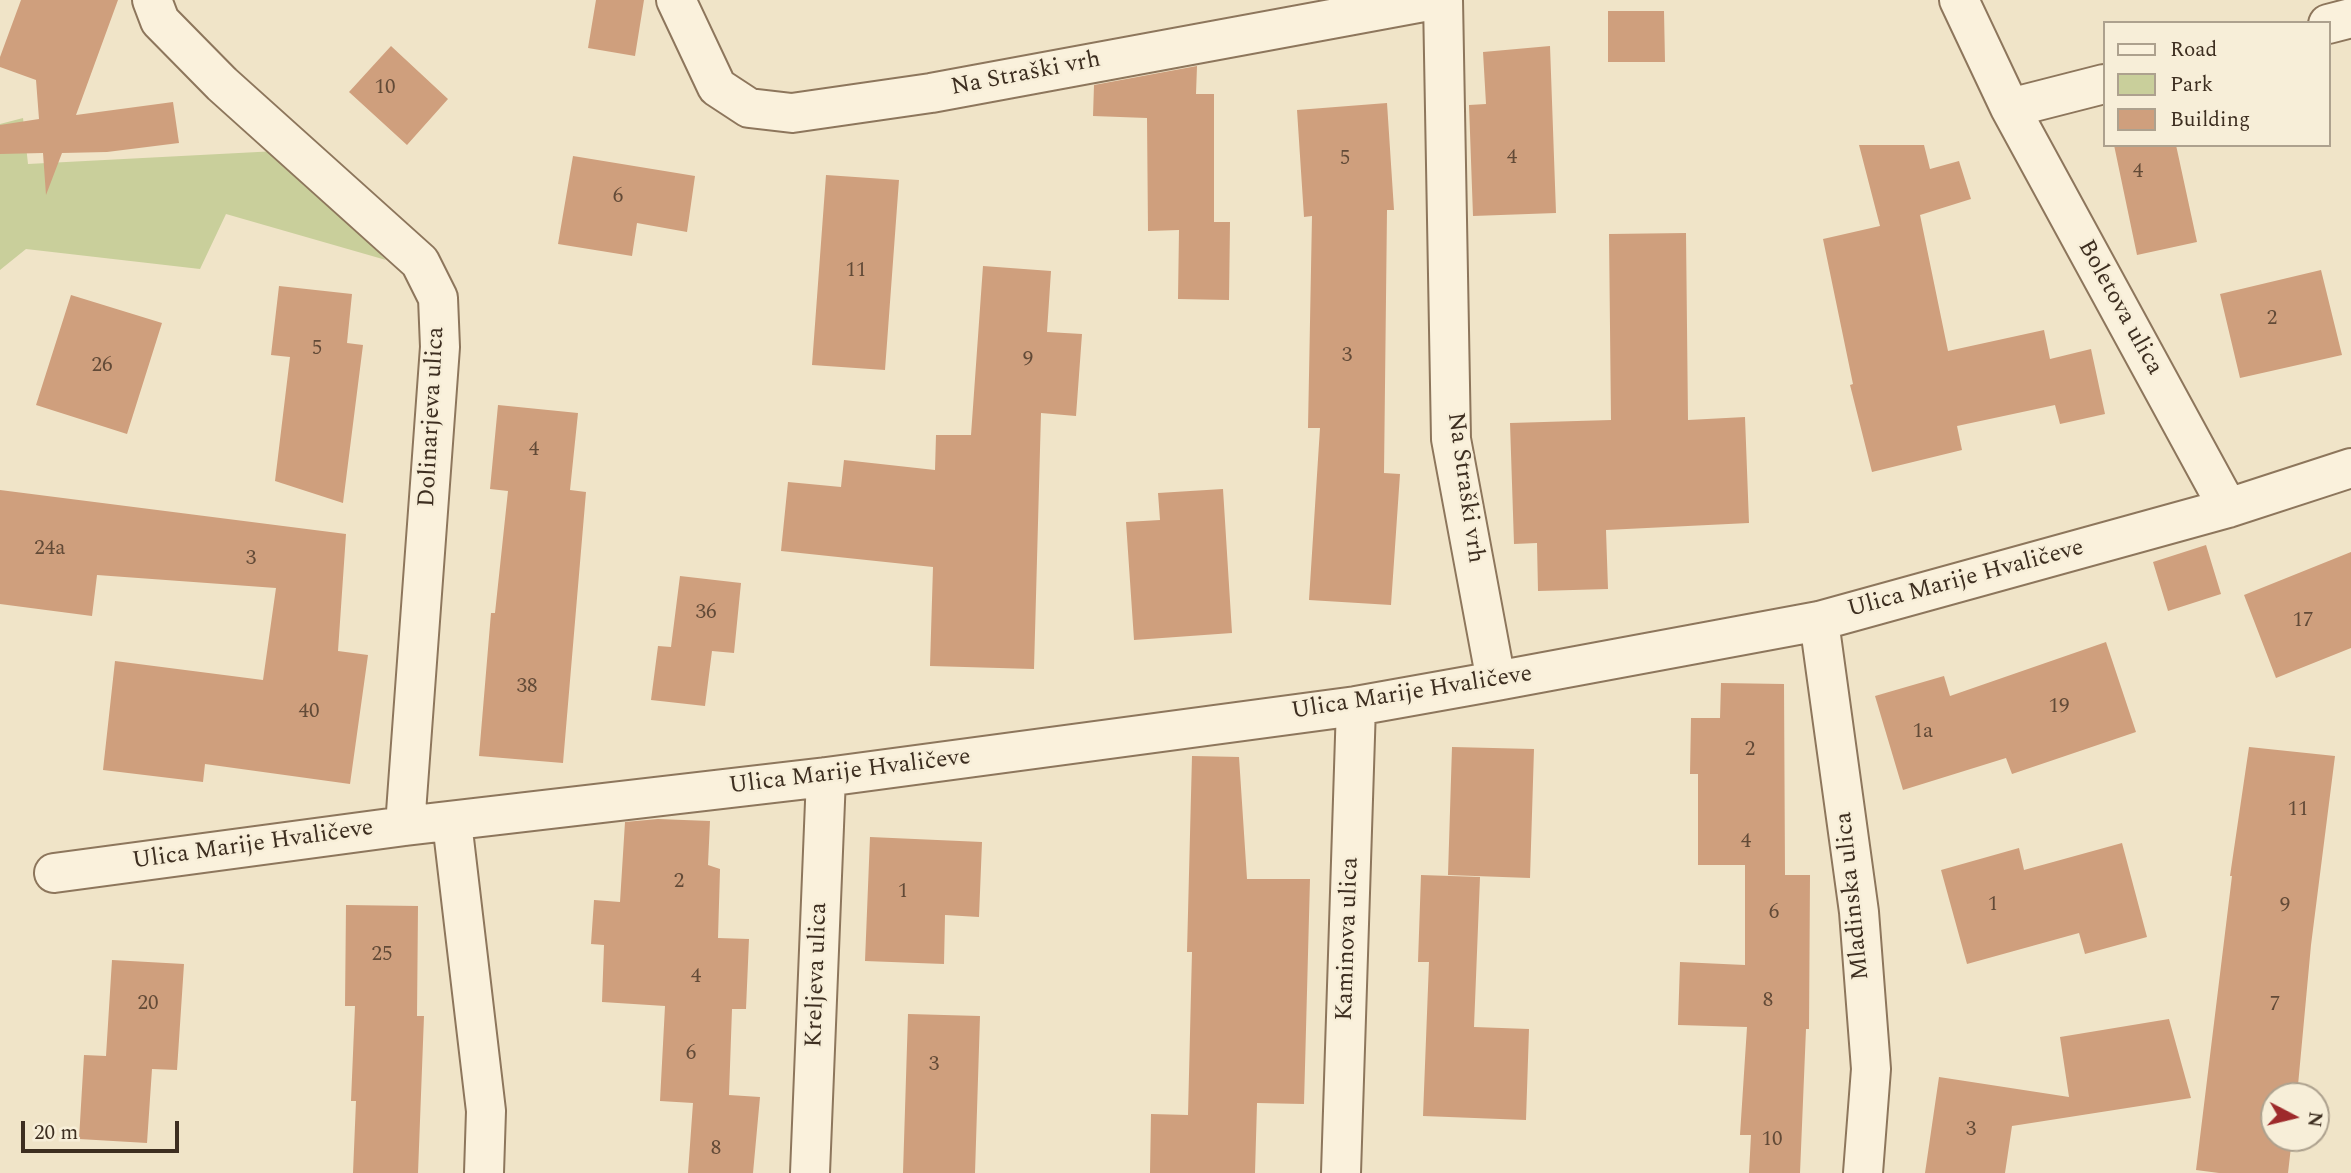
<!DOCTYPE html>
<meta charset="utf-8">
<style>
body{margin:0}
#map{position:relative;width:2351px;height:1173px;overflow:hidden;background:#f0e4c8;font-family:Spectral,serif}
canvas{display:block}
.legend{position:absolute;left:2103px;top:21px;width:228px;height:126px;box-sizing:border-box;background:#f7eed8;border:2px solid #ada18e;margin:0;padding:9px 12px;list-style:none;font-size:21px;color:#3d2e20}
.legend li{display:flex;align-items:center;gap:14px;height:35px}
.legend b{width:35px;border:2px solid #ada18e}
.north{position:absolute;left:2260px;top:1082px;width:70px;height:70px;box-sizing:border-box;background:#f7eed8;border:2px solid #ada18e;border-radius:50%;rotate:97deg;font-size:19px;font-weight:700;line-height:28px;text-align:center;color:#3d2e20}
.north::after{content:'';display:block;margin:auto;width:24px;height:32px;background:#9e2a2b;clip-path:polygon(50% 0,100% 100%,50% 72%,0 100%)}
.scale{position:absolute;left:21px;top:1121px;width:158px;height:32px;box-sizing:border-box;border:4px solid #3d2e20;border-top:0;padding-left:9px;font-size:21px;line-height:24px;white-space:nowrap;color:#3d2e20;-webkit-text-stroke:5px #f7eed8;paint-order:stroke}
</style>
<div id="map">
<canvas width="2351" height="1173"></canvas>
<ul class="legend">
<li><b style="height:9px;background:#faf1dc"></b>Road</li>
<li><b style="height:19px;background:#c9cf9b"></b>Park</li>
<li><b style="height:19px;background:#cf9f7d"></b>Building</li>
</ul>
<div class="north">N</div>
<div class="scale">20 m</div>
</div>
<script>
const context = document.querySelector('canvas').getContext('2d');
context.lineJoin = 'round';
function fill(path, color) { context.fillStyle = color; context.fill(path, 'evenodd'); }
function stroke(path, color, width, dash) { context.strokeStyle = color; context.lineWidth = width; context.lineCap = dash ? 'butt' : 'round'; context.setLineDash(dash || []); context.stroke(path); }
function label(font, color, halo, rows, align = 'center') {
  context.font = font + ' Spectral,serif'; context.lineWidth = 5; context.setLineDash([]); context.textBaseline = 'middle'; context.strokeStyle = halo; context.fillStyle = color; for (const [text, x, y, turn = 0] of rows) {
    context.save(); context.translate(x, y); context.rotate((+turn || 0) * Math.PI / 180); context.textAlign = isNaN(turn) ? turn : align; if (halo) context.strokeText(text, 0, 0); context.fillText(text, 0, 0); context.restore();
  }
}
fill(new Path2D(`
 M23,118L28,164L277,151L386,260L226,214L200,269L26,249L0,270V124Z`), '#c9cf9b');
fill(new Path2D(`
 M21,0H118L76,115L173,102L179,143L107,152L62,153L46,195L43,153L0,154V125L39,119L36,80L0,67V57Z
 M596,0H644L635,56L588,48Z
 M1608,11H1664L1665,62H1608Z
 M391,46L448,99L407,145L349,92Z
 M1550,46L1556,213L1473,216L1469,105L1486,104L1483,52Z
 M1197,66L1196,94H1214V222H1230L1229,300L1178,299L1179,230L1148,231L1147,118L1093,116L1094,85Z
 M1387,103L1394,210H1387L1384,473L1400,474L1391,605L1309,600L1320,428H1308L1312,216L1304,217L1297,110Z
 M1859,145H1924L1930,169L1959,161L1971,199L1920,215L1948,351L2044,330L2050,359L2091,349L2105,414L2060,424L2055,405L1957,426L1962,450L1872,472L1850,385L1853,384L1823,239L1880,226Z
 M2114,145H2176L2197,242L2137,255Z
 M573,156L695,176L687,232L637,223L632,256L558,244Z
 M826,175L899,180L885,370L812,365Z
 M1686,233L1688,420L1745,417L1749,523L1606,530L1608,589L1538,591L1537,543L1514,544L1510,423L1611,420L1609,234Z
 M983,266L1051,271L1047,332L1082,334L1076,416L1041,413L1034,669L930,666L933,567L781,551L788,482L841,487L844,460L935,470L936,435H971Z
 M2321,270L2342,355L2240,378L2220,294Z
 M279,286L352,294L347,343L363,345L343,503L275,481L290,357L271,355Z
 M71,295L162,323L127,434L36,405Z
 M498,405L578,413L570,490L586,492L563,763L479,756L491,613H495L508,491L490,489Z
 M1223,489L1232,633L1134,640L1126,522L1160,520L1158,493Z
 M0,490L346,534L338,651L368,655L350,784L205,764L203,782L103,770L115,661L263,680L276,588L97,575L92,616L0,604Z
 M2206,545L2221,594L2168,611L2153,562Z
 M2351,552V648L2276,678L2244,595Z
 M680,576L741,583L734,653L712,651L705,706L651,700L658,646L671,647Z
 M2106,642L2136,732L2012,774L2006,758L1903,790L1875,696L1944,676L1950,696Z
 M1721,683L1784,684L1785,875H1810L1809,1029H1806L1800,1173H1749L1751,1135H1740L1747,1027L1678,1025L1680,962L1745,965V865H1698V774H1690L1691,718H1720Z
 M1452,747L1534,749L1530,878L1448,875Z
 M2249,747L2335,756L2311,945L2297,1096H2274V1138H2292L2288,1173H2219L2196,1170L2232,876H2230Z
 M1192,756L1239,757L1247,879H1310L1304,1104L1257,1103L1255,1173H1150L1151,1114L1188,1115L1192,952H1187Z
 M658,819L710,821L708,865L720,869L718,938L749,939L746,1009H732L729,1095L760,1097L753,1173H688L693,1103L660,1101L665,1006L602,1002L604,945L591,944L594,900L620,902L625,822Z
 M870,837L982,842L979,917L945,915L944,964L865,961Z
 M2122,843L2147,937L2085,954L2079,933L1967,964L1941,870L2019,848L2024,870Z
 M1421,875L1480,877L1474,1027L1529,1029L1526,1120L1423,1116L1429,962H1418Z
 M346,905L418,906L417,1016H424L418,1173H353L356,1101H351L355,1006H345Z
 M112,960L184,964L177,1070L152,1069L147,1143L79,1139L84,1055L106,1056Z
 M908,1014L980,1016L975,1173H903Z
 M2169,1019L2191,1098L2012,1126L2005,1173H1925L1939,1077L2069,1097L2060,1037Z`), '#cf9f7d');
const minor = new Path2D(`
 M152,0L160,21L222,84L420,262L438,298L440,347L405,826
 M676,0L717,87L749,108L792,113L931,93L1434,0
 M1443,0L1451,439L1496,681
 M1959,0L2010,108L2228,508
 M2328,24L2351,18
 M2010,108L2104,84
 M1819,621L1859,912L1871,1069L1863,1173
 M452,822L486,1111L484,1173
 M54,873L405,826L826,777L1356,706L1496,681L1819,621L2228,508L2351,468
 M810,1173L826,777
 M1341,1173L1356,706`);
stroke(minor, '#8d765c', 42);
stroke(minor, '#faf1dc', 38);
label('21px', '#624a37', null, [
 ["10",385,89],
 ["4",1512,159],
 ["5",1345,160],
 ["4",2138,173],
 ["6",618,198],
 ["11",856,272],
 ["2",2272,320],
 ["5",317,350],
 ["3",1347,357],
 ["9",1028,361],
 ["26",102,367],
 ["4",534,451],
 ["24a",50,550],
 ["3",251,560],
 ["36",706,614],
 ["17",2303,622],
 ["38",527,688],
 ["19",2059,708],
 ["40",309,713],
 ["1a",1923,733],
 ["2",1750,751],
 ["11",2298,811],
 ["4",1746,843],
 ["2",679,883],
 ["1",903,893],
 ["1",1993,906],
 ["9",2285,907],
 ["6",1774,914],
 ["25",382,956],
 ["4",696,978],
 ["8",1768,1002],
 ["20",148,1005],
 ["7",2275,1006],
 ["6",691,1055],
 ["3",934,1066],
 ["3",1971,1131],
 ["10",1772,1141],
 ["8",716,1150]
]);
label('24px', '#3d2e20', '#f7eed8', [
 ["Na Straški vrh",1026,75,-11],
 ["Boletova ulica",2119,308,61],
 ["Dolinarjeva ulica",433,417,-87],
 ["Na Straški vrh",1464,488,82],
 ["Ulica Marije Hvaličeve",1966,580,-15],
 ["Ulica Marije Hvaličeve",1412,694,-9],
 ["Ulica Marije Hvaličeve",850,773,-7],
 ["Ulica Marije Hvaličeve",253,846,-8],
 ["Mladinska ulica",1854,896,-96],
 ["Kaminova ulica",1349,939,-88],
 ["Kreljeva ulica",818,975,-88]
]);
</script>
